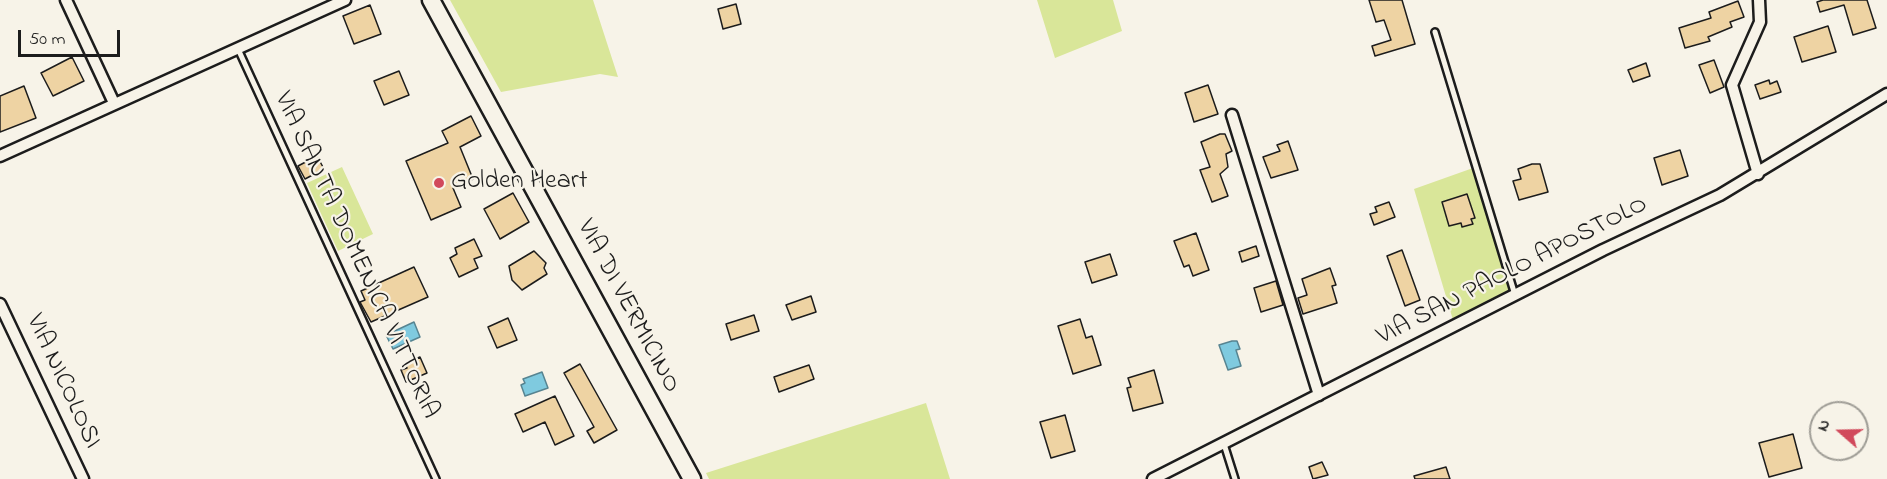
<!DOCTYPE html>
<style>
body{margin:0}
#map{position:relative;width:1887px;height:479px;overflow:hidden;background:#f7f3e8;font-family:"Indie Flower",sans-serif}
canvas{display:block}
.north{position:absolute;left:1809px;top:401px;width:60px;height:60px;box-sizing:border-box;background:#f7f3e8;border:2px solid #9f9d96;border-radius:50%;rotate:290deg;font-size:16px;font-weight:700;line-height:24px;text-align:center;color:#1c1c1c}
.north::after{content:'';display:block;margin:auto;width:21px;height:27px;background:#d1495b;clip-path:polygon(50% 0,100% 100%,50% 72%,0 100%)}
.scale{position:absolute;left:18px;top:30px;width:102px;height:27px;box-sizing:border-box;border:3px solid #1c1c1c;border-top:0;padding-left:8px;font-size:18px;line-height:21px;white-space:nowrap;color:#1c1c1c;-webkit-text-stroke:4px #f7f3e8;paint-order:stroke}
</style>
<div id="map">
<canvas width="1887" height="479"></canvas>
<div class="north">N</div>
<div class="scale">50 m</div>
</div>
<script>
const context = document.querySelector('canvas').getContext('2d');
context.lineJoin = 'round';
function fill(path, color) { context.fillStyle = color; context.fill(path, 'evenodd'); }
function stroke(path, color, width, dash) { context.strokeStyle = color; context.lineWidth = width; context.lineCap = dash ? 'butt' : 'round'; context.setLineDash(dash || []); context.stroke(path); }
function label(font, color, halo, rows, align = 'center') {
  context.font = font + ' "Indie Flower",sans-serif'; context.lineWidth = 4.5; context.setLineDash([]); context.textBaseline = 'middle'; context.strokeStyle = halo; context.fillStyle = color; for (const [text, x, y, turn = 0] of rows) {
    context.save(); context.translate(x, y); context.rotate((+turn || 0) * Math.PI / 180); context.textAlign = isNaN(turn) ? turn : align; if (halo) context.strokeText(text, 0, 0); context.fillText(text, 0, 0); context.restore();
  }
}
fill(new Path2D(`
 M450,0H593L618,77L600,74L501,92Z
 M1037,0H1113L1122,31L1055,58Z
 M342,167L373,234L338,251L307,183Z
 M1473,168L1511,291L1453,320L1414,189ZM1467,194L1474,218L1449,226L1442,202Z
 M926,403L950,479H709L706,473Z`), '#d9e699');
const water = new Path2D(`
 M414,322L420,337L393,349L386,335Z
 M1232,341H1237L1240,349L1236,350L1241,366L1228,370L1219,345Z
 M542,372L548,388L525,396L521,385L525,383L523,379Z`);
fill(water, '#7fcadf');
stroke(water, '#578491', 1.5);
const building = new Path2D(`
 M1369,0H1402L1415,44L1375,56L1372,46L1391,40L1384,20L1376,22Z
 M1823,0H1867L1876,28L1853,35L1844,5L1820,12L1817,2Z
 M1738,1L1744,17L1730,22L1732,27L1708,37L1710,41L1685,48L1679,28L1711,18L1709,12Z
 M736,4L741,24L723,29L718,9Z
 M370,5L381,34L354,44L343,16Z
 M1828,26L1836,52L1802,62L1794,37Z
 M72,57L84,81L53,96L41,73Z
 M1714,60L1724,87L1710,93L1699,65Z
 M1646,63L1650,76L1633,82L1628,70Z
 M399,71L409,95L384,105L374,81Z
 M1769,80L1770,84L1777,81L1781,92L1760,99L1755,85Z
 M1208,85L1218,114L1194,122L1185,93Z
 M24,86L36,118L0,132V96Z
 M471,116L481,136L460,147L473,179L453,188L461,207L431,220L406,161L448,143L442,131Z
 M1220,134H1225L1232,151L1226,154L1228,167L1220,174L1228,196L1212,202L1200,170L1210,167L1201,142Z
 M1288,141L1298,170L1271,178L1263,157L1280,151L1277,145Z
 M1680,150L1688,176L1662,185L1654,158Z
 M317,156L324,169L305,179L298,166Z
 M1532,164H1540L1548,192L1519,200L1513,181L1521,179L1518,169Z
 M513,193L529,222L500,239L484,209Z
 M1467,194L1475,218L1471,219L1473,224L1462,227L1461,223L1449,226L1442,202Z
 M1389,202L1395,217L1374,225L1370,214L1377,212L1375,207Z
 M1196,233L1209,270L1193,276L1189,265L1184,267L1174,241Z
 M474,239L482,256L474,259L478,268L459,277L450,258L457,254L455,248Z
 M1256,246L1259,256L1242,262L1239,252Z
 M1402,250L1420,300L1405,306L1387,256Z
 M534,251L546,263L544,268L547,274L522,290L512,280L509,266Z
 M1110,254L1117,275L1092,283L1085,262Z
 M414,267L428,297L371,322L360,302L365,300L361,291Z
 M1330,268L1336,285L1332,286L1337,303L1303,314L1298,298L1307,295L1302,279Z
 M1276,281L1283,305L1261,312L1254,288Z
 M811,296L816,312L792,320L786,305Z
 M754,315L759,331L731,340L726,324Z
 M508,318L517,340L497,348L488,327Z
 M1080,319L1086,338L1092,336L1101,365L1073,374L1058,326Z
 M420,357L427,373L406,382L401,370L407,368L405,363Z
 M580,364L617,430L594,443L587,431L594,427L564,373Z
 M809,365L814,379L779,392L774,377Z
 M1154,370L1163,403L1133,411L1127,388L1131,387L1128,378Z
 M555,396L574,436L555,445L545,422L523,432L515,414Z
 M1065,415L1075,451L1051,458L1040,422Z
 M1793,434L1802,468L1769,477L1759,443Z
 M1322,462L1328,475L1313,479L1309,467Z
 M1446,467L1450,479H1415L1414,476Z`);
fill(building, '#eed3a3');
stroke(building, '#1c1c1c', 1.5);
const lane = new Path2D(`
 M1435,32L1515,295
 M238,49L436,479
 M1224,444L1235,479`);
const street = new Path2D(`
 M66,0L114,103
 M1232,115L1319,395
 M0,156L345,0
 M1758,174L1732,85L1760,22L1759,0
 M0,304L83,479
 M1153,479L1603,250L1720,195L1887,94`);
const secondary = new Path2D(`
 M431,0L692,479`);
stroke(lane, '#1c1c1c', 10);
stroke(street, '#1c1c1c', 15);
stroke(secondary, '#1c1c1c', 21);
stroke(lane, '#f7f3e8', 5);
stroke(street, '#f7f3e8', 10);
stroke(secondary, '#f7f3e8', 16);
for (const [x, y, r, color] of [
 [439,183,6,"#d1495b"]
]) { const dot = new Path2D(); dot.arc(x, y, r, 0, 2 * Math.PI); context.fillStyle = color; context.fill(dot); stroke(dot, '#f7f3e8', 2); }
label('26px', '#1c1c1c', '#f7f3e8', [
 ["Golden Heart",451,183]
], 'left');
label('26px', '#1c1c1c', '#f7f3e8', [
 ["VIA SANTA DOMENICA VITTORIA",355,256,65],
 ["VIA SAN PAOLO APOSTOLO",1513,272,-27],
 ["VIA DI VERMICINO",627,307,62],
 ["VIA NICOLOSI",62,382,65]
]);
</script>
